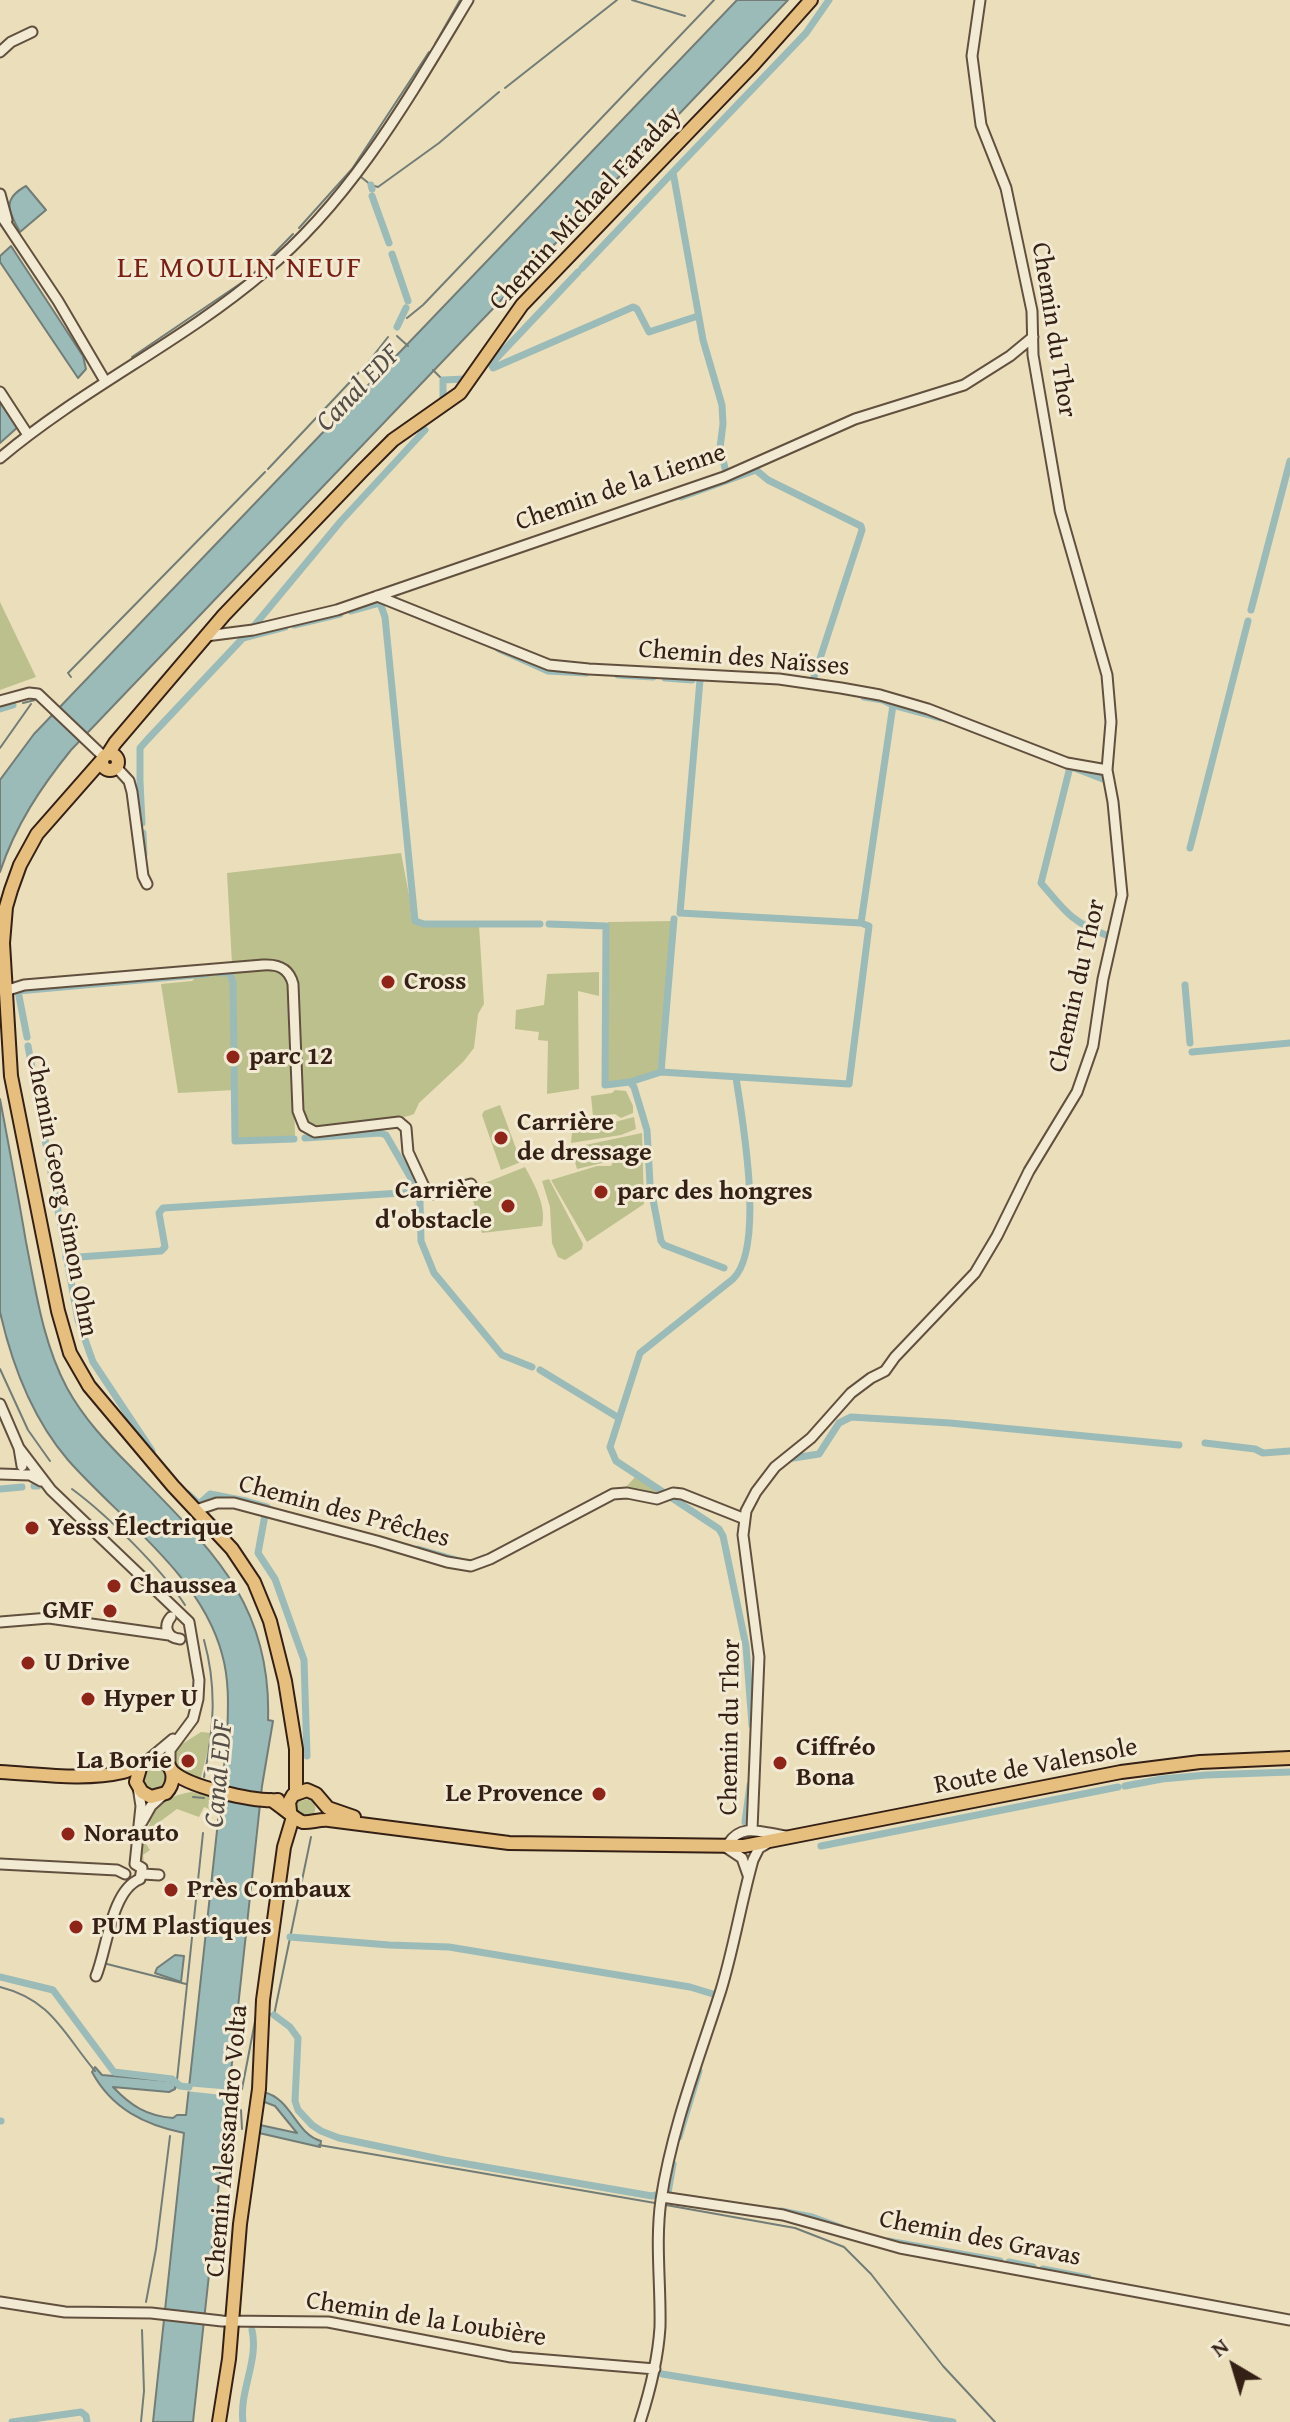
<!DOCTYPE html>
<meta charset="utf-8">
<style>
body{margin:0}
#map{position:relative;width:1290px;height:2422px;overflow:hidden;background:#ebdebb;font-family:"Gentium Book Plus",serif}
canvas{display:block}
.north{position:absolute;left:1194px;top:2326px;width:80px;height:80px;-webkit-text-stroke:6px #f2ead3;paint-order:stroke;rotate:322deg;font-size:22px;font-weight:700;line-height:32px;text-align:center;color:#352016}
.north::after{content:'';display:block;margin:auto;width:28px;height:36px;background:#352016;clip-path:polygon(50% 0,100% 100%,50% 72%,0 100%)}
</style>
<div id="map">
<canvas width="1290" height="2422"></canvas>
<div class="north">N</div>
</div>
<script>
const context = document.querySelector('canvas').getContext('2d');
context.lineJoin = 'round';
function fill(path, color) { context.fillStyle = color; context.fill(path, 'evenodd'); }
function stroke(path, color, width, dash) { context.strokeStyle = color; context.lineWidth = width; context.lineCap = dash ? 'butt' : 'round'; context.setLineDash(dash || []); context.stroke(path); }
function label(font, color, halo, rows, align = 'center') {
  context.font = font + ' "Gentium Book Plus",serif'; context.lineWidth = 6; context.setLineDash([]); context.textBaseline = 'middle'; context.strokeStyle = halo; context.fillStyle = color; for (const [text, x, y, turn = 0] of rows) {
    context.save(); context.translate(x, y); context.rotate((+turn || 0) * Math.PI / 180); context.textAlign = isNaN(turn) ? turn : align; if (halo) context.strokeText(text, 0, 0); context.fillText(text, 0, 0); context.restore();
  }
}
fill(new Path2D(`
 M0,602L36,677L0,690Z
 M401,853L414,921L479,925L484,1004L478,1014L474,1048L463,1062L419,1103L414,1114C403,1119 394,1117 382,1118C358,1121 334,1130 310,1126L302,1117L292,972C280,955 251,963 232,964L227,873Z
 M673,921L660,1071L632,1080L605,1082L608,922Z
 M252,968H278L291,983L295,1136L237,1140L235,1090L178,1093L161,984L192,981L199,974L243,969V973H248Z
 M599,972V996L578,991L579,1089L547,1094L548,1041L538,1040L539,1032L515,1029L516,1010L544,1005L547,974Z
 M615,1090L626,1091L633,1106V1113L621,1118L615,1114L593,1116L591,1096L612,1093Z
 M500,1105L521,1162L501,1170L482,1115L484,1111Z
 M634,1117L636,1129L621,1135L571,1143L572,1133Z
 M642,1133L644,1204L587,1242L551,1180L597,1166H611L614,1160L577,1169L571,1148Z
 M525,1167C534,1184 547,1206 542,1226L482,1233L470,1189Z
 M549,1179L583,1244L582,1249L565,1260L558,1257L552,1243L550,1207L542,1181Z
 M636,1476L665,1494L653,1495L625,1488Z
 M201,1732L212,1733L200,1781L178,1770L174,1754L179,1746Z
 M143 1778a11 11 0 1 1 22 0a11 11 0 1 1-22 0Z
 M192,1792L214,1797L210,1818L208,1819L209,1809L204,1807L199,1817L177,1809L150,1829L153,1834L144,1841L150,1850L143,1855L144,1861L139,1857C140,1845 146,1834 150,1823L148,1820C158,1802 172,1795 192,1792Z
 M298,1798L301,1801L311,1798C316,1804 317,1809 313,1816L299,1818L293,1805Z`), '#bcc08d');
const water = new Path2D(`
 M737,0H788L71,750C41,787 15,826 0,872V780L34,734Z
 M26,186L46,210L20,232C8,211 2,199 26,186Z
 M11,246L83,356L86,369L78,378L0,262V256Z
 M0,398L19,426L0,443Z
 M0,1099C9,1147 18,1194 26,1242C36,1292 43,1343 67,1388C84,1419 107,1443 132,1468C208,1547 272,1601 268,1720L273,1721L262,1786L193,2422H153L184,2133C145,2125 112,2109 92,2072L95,2067L102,2075L170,2081L176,2085L175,2089L169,2092L113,2087C131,2106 147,2116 173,2118L177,2115H186L227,1739C228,1710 230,1682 222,1654C201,1575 120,1519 68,1460C32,1418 12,1365 0,1312Z
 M175,1955L184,1956L181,1982L155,1973L157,1968Z
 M263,2092C292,2098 295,2134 321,2141L320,2147L259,2133L260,2125L297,2133L275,2106L262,2101Z`);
fill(water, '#9bbbb8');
stroke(water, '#727d77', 2);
fill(new Path2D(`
 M185,2086L233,2090L232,2096L185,2091Z`), '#ebdebb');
stroke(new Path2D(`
 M632,0L685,16
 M435,44L460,0
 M505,88L617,0
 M361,177L371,185L378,187L439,143L499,92
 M299,228L352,169L429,52
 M407,318L423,305L714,0
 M397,336L408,346
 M132,357L253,275L293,234
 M433,370L443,380
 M66,403L78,395
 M268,469L366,365L388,337
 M71,677L68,673L265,472
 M23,703L35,700
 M0,748L31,704
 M0,1369L28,1430L50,1461
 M72,1489C106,1514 162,1569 185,1605
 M204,1640C217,1687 214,1729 204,1777
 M193,1797L204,1798
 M107,1964L186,1984
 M0,1987C52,2000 63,2033 95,2071
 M269,2014L274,2015L311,1837
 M177,2080L203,1833
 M175,2087L188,2088
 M242,2089L257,2011
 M226,2092L240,2094
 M241,2110L242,2129
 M319,2145L655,2203
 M666,2205L795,2228L844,2247L871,2274L943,2366L995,2422
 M146,2302L156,2249L170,2136
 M141,2422L144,2391L142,2330`), '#727d77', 2);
stroke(new Path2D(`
 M673,172L806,33L829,0
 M371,185L372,189
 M372,196L389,243
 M392,254L408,301
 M582,268L673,172L703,340L722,405L723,424L720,448L726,472
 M397,327L406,308
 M491,364L493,368L633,307L637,309L649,332L698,316
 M491,364L578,272
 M443,401V380L464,379
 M681,497L756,470L768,480L861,526L862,530L813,680
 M1251,610L1290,461
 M351,611L380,603L385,617L415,921L424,924H540
 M294,625L340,614
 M254,626L341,521L425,430
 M499,649L548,671L586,673
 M618,675L653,677
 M665,678L692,680
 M700,680L680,913L861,923
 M893,705L941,718
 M0,709L13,705
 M1069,766L1103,779
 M1070,767L1041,883C1065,911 1070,921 1106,935
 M140,781L142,823
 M140,782V748L147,740L243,638L285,627
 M143,833L144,854
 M1190,848L1248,621
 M674,919L661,1072L849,1084L869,926L861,923L893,705L883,700L864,697
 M549,924L606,926L605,1085L630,1082L634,1087L647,1130L650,1184L661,1241L664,1245L724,1268
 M219,973H230L233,983L235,1141L294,1139
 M1185,985L1190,1043
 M27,1037L18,991L207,974
 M28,1046L78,1320L93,1362L152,1451
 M1192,1052L1290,1043
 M736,1078C743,1122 765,1248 733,1279L640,1353L610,1447L616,1461L719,1529L723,1536L746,1646L752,1725
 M630,1082L661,1072
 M305,1138L380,1133L386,1135L416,1187L420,1201L421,1241L434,1273L502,1355L532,1367
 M66,1258L161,1251L165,1247L159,1213L163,1208L417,1192
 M540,1370L619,1418
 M1205,1443L1255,1449L1263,1453L1290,1451
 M787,1459L819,1454L839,1423L851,1417L950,1423L1179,1445
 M34,1486H38
 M0,1489L22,1487
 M188,1494L199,1504L210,1494L246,1501L267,1507
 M265,1515L258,1553L275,1579L304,1660L307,1756
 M418,1549L460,1561
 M1125,1786L1162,1779L1206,1775L1290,1772
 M745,1822L750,1785
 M821,1846L1118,1787
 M290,1937L389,1945L449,1947L690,1987L713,1994
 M0,1977L53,1990L114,2072L172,2079L180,2086L189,2087
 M274,2015L290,2027L298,2038L295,2101L298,2110L312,2125L321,2131L339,2138L444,2160L652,2196L656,2195
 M0,2121H1
 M679,2137L699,2071
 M668,2193L673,2164
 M781,2211L812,2217L842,2228
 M888,2241L1000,2261
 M1009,2262L1033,2267
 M1043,2269L1088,2278
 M662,2374L953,2422
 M12,2422L81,2412L86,2416L87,2422
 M243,2422C239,2391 259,2361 252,2330`), '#9bbbb8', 7);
const minor = new Path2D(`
 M0,52L11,42L32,32
 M0,194L7,220
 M0,214L58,301L105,381
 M0,392L28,435
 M0,458C83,388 182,342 264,272C352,199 410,96 468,0
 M377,596L549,665L589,669L779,679L841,688L880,695L928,709L1067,763L1107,770
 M206,636L253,630L337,610L724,477L855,419L964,385L1010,356L1033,337
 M0,701L29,693L38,694L104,757
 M116,767L129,781L132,792L143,876L147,884
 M5,991L24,985L263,965C278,964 289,968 293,984L298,1111L304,1126L315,1132L399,1122L406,1128L408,1152L427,1193L433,1194L471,1184
 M0,1404L19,1448L22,1466
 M19,1448L51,1490L189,1622L199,1680L198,1699L193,1719L170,1750V1767
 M0,1474L30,1475L41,1481
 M196,1510L217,1503H234L377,1541L447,1562L471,1566L490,1559L613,1494L627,1493L657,1499L673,1493L682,1494L745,1519
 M171,1617C163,1626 167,1638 180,1639
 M0,1622L49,1618L169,1635
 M148,1760L173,1739
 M142,1822L151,1806L162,1796
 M752,1830L759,1657L743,1535L746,1511L756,1492L775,1467L811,1438L851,1393L871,1378L885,1371L895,1357L975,1273L997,1236L1029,1171L1077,1092L1093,1046L1103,979L1122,895L1113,802L1107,770L1111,722L1107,675L1060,511L1033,355L1032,311L1006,188L981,125L972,56L980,0
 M728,1844C742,1822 763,1833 785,1836
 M727,1848L742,1858L748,1875
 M0,1864L117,1870L125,1874
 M135,1864L141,1806L138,1787
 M143,1874L159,1875
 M96,1976C107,1950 111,1890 140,1879L142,1868L135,1864
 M662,2197L783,2215L900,2248L1290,2320
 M0,2302L65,2312L151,2313L222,2321L328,2322L511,2357L655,2369
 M640,2422C650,2391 658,2360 660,2327C661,2285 655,2242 661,2200C672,2127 699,2059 721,1990C734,1947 741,1903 753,1860L759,1848L766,1844`);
const major = new Path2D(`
 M108,754L115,743L224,615L362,471L393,440L460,393L522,305L753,65L811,0
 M102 762a8 8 0 1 1 16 0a8 8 0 1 1-16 0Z
 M102,760L37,834L20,865L11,890L6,907L3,943L11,1076L58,1311L70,1353L89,1386L173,1486L232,1549L254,1582L270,1621L285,1681L296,1749V1793
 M171,1770C186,1787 255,1802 278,1800
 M0,1772C39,1774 85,1781 123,1772C135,1769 146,1758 158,1760C175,1763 176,1782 166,1793L151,1797L142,1792L136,1782L141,1765
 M271,1800C280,1805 297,1821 303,1822C310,1823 319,1819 329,1820L509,1843L744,1846L1121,1772L1200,1762L1290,1758
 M290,1811L289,1802L293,1795L307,1790L316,1794L328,1808L354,1817
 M219,2422L229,2359L240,2224L259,2089L263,2000L284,1847L293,1817`);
stroke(minor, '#62503f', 13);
stroke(major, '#352016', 16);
stroke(minor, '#f2ead3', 9);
stroke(major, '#e6bf7e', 12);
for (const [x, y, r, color] of [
 [388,982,8,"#8f2418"],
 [233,1057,8,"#8f2418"],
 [501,1138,8,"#8f2418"],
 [601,1192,8,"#8f2418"],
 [508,1206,8,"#8f2418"],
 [32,1528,8,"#8f2418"],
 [114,1586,8,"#8f2418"],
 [110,1611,8,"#8f2418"],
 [28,1663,8,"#8f2418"],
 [88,1699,8,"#8f2418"],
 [188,1761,8,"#8f2418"],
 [780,1763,8,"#8f2418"],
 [599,1794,8,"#8f2418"],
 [68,1834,8,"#8f2418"],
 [171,1890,8,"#8f2418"],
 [76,1927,8,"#8f2418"]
]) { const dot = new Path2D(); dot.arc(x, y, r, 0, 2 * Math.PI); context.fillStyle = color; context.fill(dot); stroke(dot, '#f2ead3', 3); }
label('26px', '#352016', '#f2ead3', [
 ["Chemin Michael Faraday",586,209,-47],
 ["Chemin du Thor",1053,330,81],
 ["Chemin de la Lienne",621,488,-19],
 ["Chemin des Naïsses",744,659,5],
 ["Chemin du Thor",1078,986,-77],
 ["Chemin Georg Simon Ohm",61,1196,79],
 ["Chemin des Prêches",344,1512,15],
 ["Chemin du Thor",731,1727,-89],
 ["Route de Valensole",1036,1767,-11],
 ["Chemin Alessandro Volta",228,2141,-85],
 ["Chemin des Gravas",980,2239,11],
 ["Chemin de la Loubière",426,2320,9]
]);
label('bold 26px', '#352016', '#f2ead3', [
 ["Cross",404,982],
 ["parc 12",249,1057],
 ["Carrière",517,1123],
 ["de dressage",517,1153],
 ["Carrière",492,1191,"right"],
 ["d'obstacle",492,1221,"right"],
 ["parc des hongres",617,1192],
 ["Yesss Électrique",48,1528],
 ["Chaussea",130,1586],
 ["GMF",94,1611,"right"],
 ["U Drive",44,1663],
 ["Hyper U",104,1699],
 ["Ciffréo",796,1748],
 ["Bona",796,1778],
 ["La Borie",172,1761,"right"],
 ["Le Provence",583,1794,"right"],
 ["Norauto",84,1834],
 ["Près Combaux",187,1890],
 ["PUM Plastiques",92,1927]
], 'left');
label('italic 28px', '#544e47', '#f2ead3', [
 ["Canal EDF",359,389,-46],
 ["Canal EDF",220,1774,-85]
]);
context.letterSpacing = '2px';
label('30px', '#7a1f14', '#f2ead3', [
 ["LE MOULIN NEUF",240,269]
]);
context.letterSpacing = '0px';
</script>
